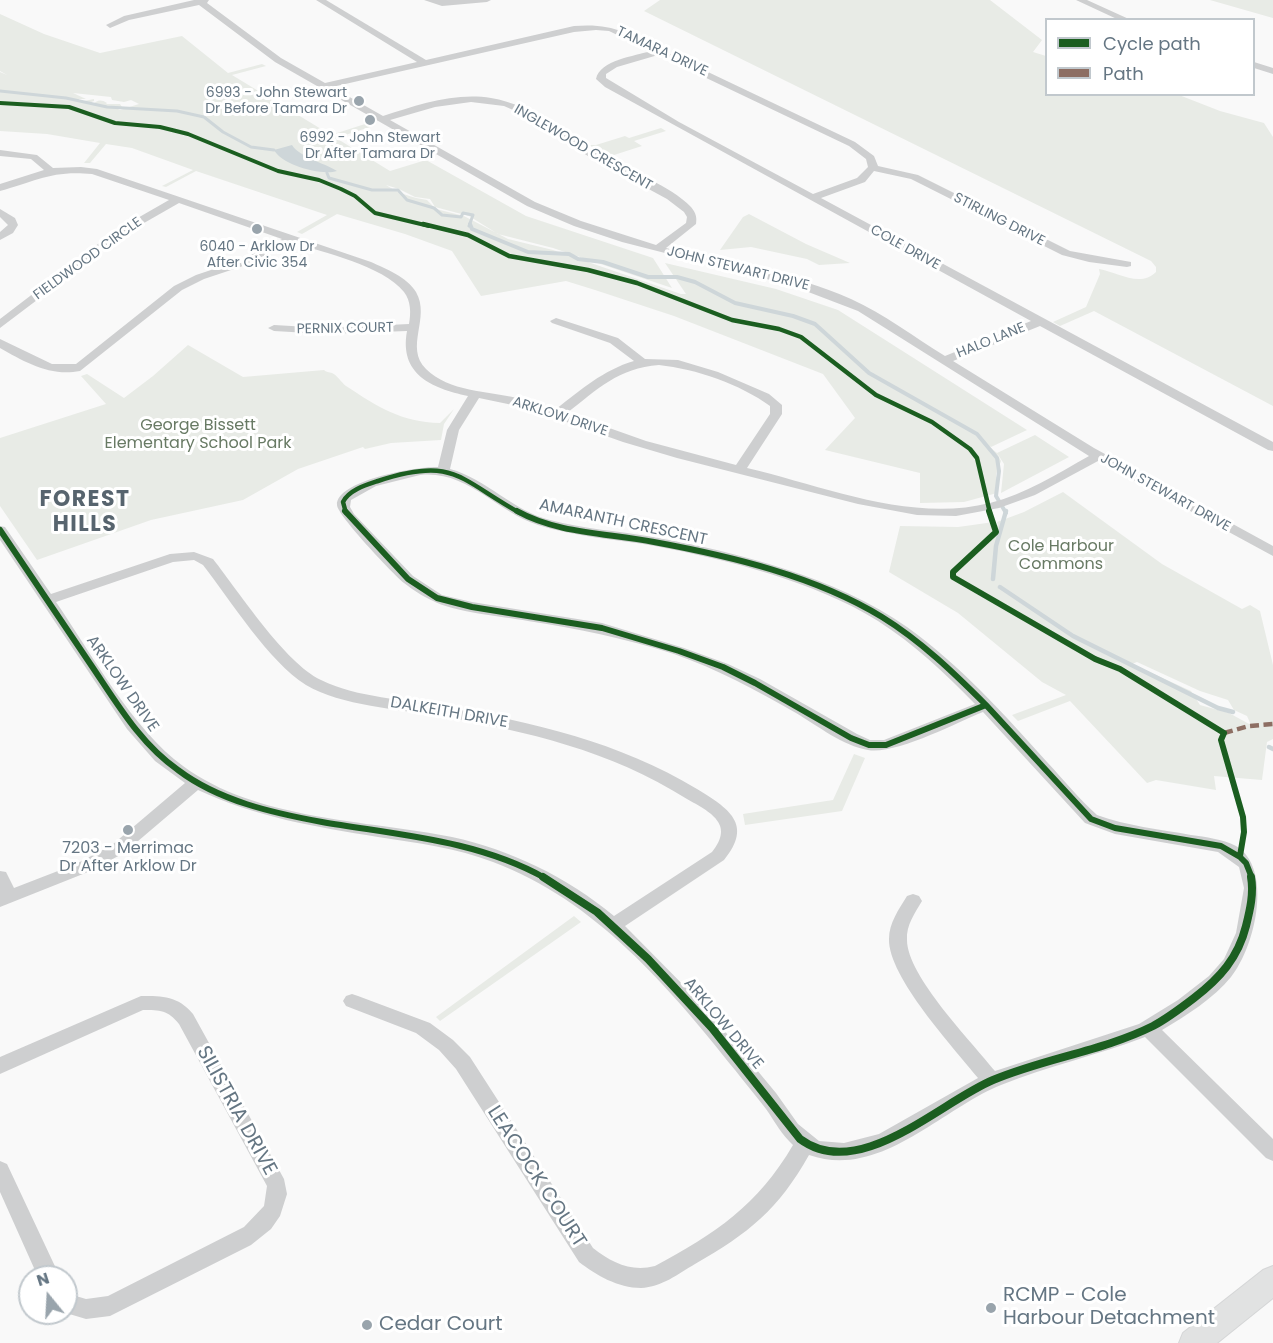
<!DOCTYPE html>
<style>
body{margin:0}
#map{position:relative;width:1273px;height:1343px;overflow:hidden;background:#f9f9f9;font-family:Poppins,sans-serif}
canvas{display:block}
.legend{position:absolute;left:1045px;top:18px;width:210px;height:78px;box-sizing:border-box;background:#fff;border:2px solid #c1c8cd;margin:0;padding:8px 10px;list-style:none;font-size:18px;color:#657683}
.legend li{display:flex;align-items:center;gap:12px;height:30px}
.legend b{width:30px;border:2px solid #c1c8cd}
.north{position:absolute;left:18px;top:1265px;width:60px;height:60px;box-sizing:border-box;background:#fff;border:2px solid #c1c8cd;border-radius:50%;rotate:342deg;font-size:16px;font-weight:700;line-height:24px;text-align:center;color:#657683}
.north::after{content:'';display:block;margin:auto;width:21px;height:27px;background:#99a4ac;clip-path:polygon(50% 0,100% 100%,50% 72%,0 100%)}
</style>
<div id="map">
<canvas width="1273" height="1343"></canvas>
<ul class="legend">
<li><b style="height:8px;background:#1b5e20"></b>Cycle path</li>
<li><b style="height:8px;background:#8d6e63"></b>Path</li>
</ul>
<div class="north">N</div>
</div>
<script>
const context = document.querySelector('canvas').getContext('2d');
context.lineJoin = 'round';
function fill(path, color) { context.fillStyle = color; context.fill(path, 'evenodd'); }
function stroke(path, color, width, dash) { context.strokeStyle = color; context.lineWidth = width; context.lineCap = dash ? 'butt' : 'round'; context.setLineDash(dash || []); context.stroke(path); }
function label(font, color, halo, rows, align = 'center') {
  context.font = font + ' Poppins,sans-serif'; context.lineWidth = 6; context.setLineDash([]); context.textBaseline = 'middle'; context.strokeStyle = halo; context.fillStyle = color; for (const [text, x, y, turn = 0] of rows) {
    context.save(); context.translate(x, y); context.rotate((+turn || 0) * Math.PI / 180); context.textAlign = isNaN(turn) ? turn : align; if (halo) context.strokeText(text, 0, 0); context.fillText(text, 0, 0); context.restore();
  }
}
fill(new Path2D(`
 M660,0H990L1042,40L1033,52L1046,56V94L1179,95L1220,111L1264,123L1273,137V406L1094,311L1060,326L1053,322L1086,307L1100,274L1099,269C1117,272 1140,288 1156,272V267L1151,261L644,11Z
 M1210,0H1273V18Z
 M0,14L44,34L100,53L182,36L228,73L262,64L266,66L232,75L331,135L365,124L370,127L336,138L390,171L426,160L526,216L653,258L672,288L553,248L498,234L469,216L435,207L430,199L415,197L399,189L386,185C398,193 413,198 427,200L436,209L464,216L508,239L553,250L681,294H686L665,263L776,289L838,310L1027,430L991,447L986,444L997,453L1001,461L996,474L997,493L964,502L920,503V473L825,450L855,418L823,374L674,316L595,290L566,281L481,296L452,251L405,234L337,214L302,234L297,232L327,215L196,171L166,187L162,186L193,170L132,148L106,144L90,163H84L100,143L47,134L0,131V72L7,75L0,71ZM73,93L111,97L112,100L124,102L131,100L139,104L120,110L118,109L122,107L120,104H106L107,103C101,99 97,100 92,105L89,103L94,101V99L79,102V99H86Z
 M661,128L666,131L634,141L642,146L614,155L611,158L589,145H596L625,136L629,138Z
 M749,214L806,244L850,263L819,265L807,259L751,247L720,250L743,217Z
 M188,345L243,377L324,370C326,372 329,372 332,373C337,375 341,382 346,386C378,407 401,422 440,423L454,409L444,424L441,440L391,443L365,449L363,447L298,469L243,500L151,520L37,560L0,506V438L106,404L81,376L87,374L124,398L153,376Z
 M1035,435L1069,457L1001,493L1004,464L997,453Z
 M1063,492L1162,564L1242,609L1250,605L1260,611L1273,665V739L1267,742L1262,780L1214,776L1216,790L1156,780L1147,783L1070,701L1018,721L1012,715L1066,695L1042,682L958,613L889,572L900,526L958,527L994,522L995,526L998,525L997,522L1024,512ZM1137,662L1200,691L1228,700L1234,710L1247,716L1251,725L1229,713L1200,705L1191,691L1132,664Z
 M854,754L865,758L842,811L745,825L743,814L833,800Z
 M574,916L581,922L440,1021L436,1017Z`), '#e8ebe6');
fill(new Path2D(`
 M292,145C298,156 324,163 337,171C321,176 282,165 274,150Z`), '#ced6d9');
stroke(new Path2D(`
 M0,91L66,98L107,107L177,111L204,117L223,132L251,147L274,150
 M327,173L329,178L372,190H398L407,200L434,208L442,215L461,217L463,213L473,215L469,226`), '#ced6d9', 3);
stroke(new Path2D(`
 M470,224L472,229L528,252L569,254L578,259L603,262L648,277H677L695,282L735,303L793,316L815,324L869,373L977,434L997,458L999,471L996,496L1006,513`), '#ced6d9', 4);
stroke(new Path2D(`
 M993,579L996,546L1006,511
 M1000,587L1073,636L1218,708L1233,712
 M1269,747L1273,749`), '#ced6d9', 4.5);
const secondary = new Path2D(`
 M1273,1266V1298L1217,1343H1179L1183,1333L1263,1270Z`);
stroke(secondary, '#d5d6d7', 2);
fill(new Path2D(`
 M194,0H209L207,3L281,58L325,83L417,62L316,0H326L426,60L574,26C613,23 626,33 660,49H665L666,52L855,142L874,156L878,166L918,175L1070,251L1131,262V266L1127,267L1089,262L1062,255L911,179L874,171L865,182L821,198L1273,442V451L1268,450L1040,326L953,361L1094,448L1273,546V556L1098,461L1035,495L999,508L956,516L917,515L858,504L677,458L623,442L527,408L479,398L459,430L450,469C487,479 513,511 550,520C583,529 619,531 653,537C736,552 837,577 907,627C960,665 1004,714 1047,762C1064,780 1079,799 1097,815C1127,826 1159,829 1191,835C1206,837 1222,839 1236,846C1273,868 1256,946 1231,977C1214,998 1186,1016 1162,1030L1273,1139V1161L1266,1158L1145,1037C1098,1055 1048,1066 1001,1085C941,1109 880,1180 809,1155C778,1210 749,1233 695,1264C678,1274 662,1287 641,1288C618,1288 596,1275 579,1262L456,1069L439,1050L416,1033L346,1006L343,1001L346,996L352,994L358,996L430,1023L453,1040L470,1057L593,1248C612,1263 631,1272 655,1266C715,1234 758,1205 793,1145C782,1135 775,1122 766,1109C756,1096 745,1083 735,1070C669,987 595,900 493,862C457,848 417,843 378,837C316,827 255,817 198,790L124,853L88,872L0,907V871L6,872L14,888L76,864L112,845L185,783L155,761L127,729L0,540V526L5,527L51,594L170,554L194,552L213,559C239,592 285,663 321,680C358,698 404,699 444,707C533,722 619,742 697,789C728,808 754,824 724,860L625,926L703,1005L776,1093L798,1124L819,1141L844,1143L879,1134L978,1078C954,1048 888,977 889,939C889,923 899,909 907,896L913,894L919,896L922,901C915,913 906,925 907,940C907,976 972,1042 995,1071L1139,1024L1178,1000L1209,976L1224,959L1236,933L1244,888L1239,867L1218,852L1115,834L1085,823L983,712C956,723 895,755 868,750C843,746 818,726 796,713C756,690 717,669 674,654C624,638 579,629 528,621C501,616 455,613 431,600C422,596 412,589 404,583C393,574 337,515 337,505C336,480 419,466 438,467L447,430L468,396C431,388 399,374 407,331L326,334L274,331L268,328L274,325L326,328L409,324C411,313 411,301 404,292C382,265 324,253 292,242L249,264L204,279L182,290L80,371C50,377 25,362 0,348V339L52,364H76L174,286L196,275L241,260L282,239L179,203L123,235L0,328V319L115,231L169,200L92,174C52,170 36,181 0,191V184L44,170L31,159L0,156V150L37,155L53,168L81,167L97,169L371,262C386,269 407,277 416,292C431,318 404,347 426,369C449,392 488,391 517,398C530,401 543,405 556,409C581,390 603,370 634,361L610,343L552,323L550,321L556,318L618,338L645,359L678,360L718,372L769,394L782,405V414L747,468C824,486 910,523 990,503C1025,494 1057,474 1089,456L858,311L790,285L622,242L574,226L527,206L275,62L199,5L129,20L110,28L106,25L124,16ZM596,30L609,31L651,51C635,56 600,60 596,79L605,87L1031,321L945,356C914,337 884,314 851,299C793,273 727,264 666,248L696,224C697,217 696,213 691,207C669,184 631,173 604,157C567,137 534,105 491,98C455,92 417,105 383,116L332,87L574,32ZM658,55L849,146L866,159L868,167L857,178L813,194L679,122L606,78V74L617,67ZM471,102L504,106L520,113L588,156L667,199L684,212L687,217L686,223L656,245L581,221L535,202L390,120L435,107ZM659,365C696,369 740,384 770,406V414L736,465L646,441L567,413C598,389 618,368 659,365ZM420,475C468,470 496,512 538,525C575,537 616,539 655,546C728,560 814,581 878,621C914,644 945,673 975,704L884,740H870L857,734L760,679L728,664L684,648L602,623L472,602L442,595L413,576L354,514L350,507L351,500L376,486ZM194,560L203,565C231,601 269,662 306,685C341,706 399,709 439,716C529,732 609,750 687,799C710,812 735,824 712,852L614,916C567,877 511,850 452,837C366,820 256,820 183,766C133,730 91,653 56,602L173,562Z
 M424,0H491L487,2L442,6Z
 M1076,0H1087L1131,20H1119Z
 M1254,62L1273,68V74L1254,68Z
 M0,209L15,218L18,225L13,233L0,240V232L8,225L0,217Z
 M141,996C163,996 178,996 193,1014L284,1179L287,1194L280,1216L271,1229L251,1245L110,1316L86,1319L66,1313V1293L86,1299L108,1296L244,1227L264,1206L267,1186L179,1024C168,1010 160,1010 143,1010L0,1074V1057Z
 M0,1161L7,1164L60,1277H38L0,1192Z`), '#cecfd0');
fill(secondary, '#e1e2e2');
stroke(new Path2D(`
 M1224,733L1249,726L1273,724`), '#8d6e63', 4.5, [9, 4.5]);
stroke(new Path2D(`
 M0,103L69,107L115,123L160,127L188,134L278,171L319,180L341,189L355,196L375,213L429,226`), '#1b5e20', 4);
stroke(new Path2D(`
 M423,224L468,235L509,256L588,270L637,283L732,320L779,329L801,337L876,395L932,422L970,449L977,458L990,513
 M346,513L343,502C349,490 366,485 378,481C454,456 459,479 520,513`), '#1b5e20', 4.5);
stroke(new Path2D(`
 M345,511L408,579L437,598L472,607L602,628L679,651L723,667L755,683L851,738L869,745H886L986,705
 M517,511C558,534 609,533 654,542C730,556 815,576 882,617C921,641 954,673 986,705
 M989,511L996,532L953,572V577L1095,659L1120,669L1224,733
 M0,530C30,574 59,618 89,662C115,700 139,743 178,770C219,801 273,813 322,822C398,835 477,840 545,878
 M986,705L1091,819L1115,828L1221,846L1240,857L1246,863L1252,878
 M1224,733L1221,740L1243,817L1244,832L1240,856`), '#1b5e20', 6);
stroke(new Path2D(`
 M543,877L597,912L648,959L712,1028L800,1139C859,1183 940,1102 993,1080C1045,1058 1103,1051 1153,1026C1168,1018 1181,1008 1194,998C1220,978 1238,958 1246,926C1250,910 1254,893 1251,877`), '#1b5e20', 8);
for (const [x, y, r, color] of [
 [359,101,6,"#99a4ac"],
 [370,120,6,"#99a4ac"],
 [257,229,6,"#99a4ac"],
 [128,830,6,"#99a4ac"],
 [991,1308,6,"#99a4ac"],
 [367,1325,6,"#99a4ac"]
]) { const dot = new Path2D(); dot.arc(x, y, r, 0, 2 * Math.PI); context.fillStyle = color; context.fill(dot); stroke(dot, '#fff', 2); }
label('14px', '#657683', '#fff', [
 ["TAMARA DRIVE",662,52,25],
 ["INGLEWOOD CRESCENT",583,148,30],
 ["STIRLING DRIVE",999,220,27],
 ["COLE DRIVE",905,248,29],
 ["FIELDWOOD CIRCLE",88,259,-36],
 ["JOHN STEWART DRIVE",738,269,14],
 ["PERNIX COURT",345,329,-1],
 ["HALO LANE",991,341,-22],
 ["ARKLOW DRIVE",560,417,18],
 ["JOHN STEWART DRIVE",1165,493,29]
]);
label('14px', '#657683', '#fff', [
 ["6993 - John Stewart",347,93,"right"],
 ["Dr Before Tamara Dr",347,109,"right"],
 ["6992 - John Stewart",370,138],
 ["Dr After Tamara Dr",370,154],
 ["6040 - Arklow Dr",257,247],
 ["After Civic 354",257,263]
]);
label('16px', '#687a64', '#fff', [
 ["George Bissett",198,426],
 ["Elementary School Park",198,444],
 ["Cole Harbour",1061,547],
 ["Commons",1061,565]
]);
label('16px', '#657683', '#fff', [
 ["AMARANTH CRESCENT",623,523,12],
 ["ARKLOW DRIVE",122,684,55],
 ["DALKEITH DRIVE",449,713,10],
 ["ARKLOW DRIVE",723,1024,50]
]);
label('16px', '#657683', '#fff', [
 ["7203 - Merrimac",128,849],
 ["Dr After Arklow Dr",128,867]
]);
label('20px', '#657683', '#fff', [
 ["SILISTRIA DRIVE",236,1111,61],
 ["LEACOCK COURT",536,1177,57]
]);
label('20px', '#657683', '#fff', [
 ["RCMP - Cole",1003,1296],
 ["Harbour Detachment",1003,1319],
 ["Cedar Court",379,1325]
], 'left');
context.letterSpacing = '1.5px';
label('bold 22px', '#57646e', '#fff', [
 ["FOREST",85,500],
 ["HILLS",85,525]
]);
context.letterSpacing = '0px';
</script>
